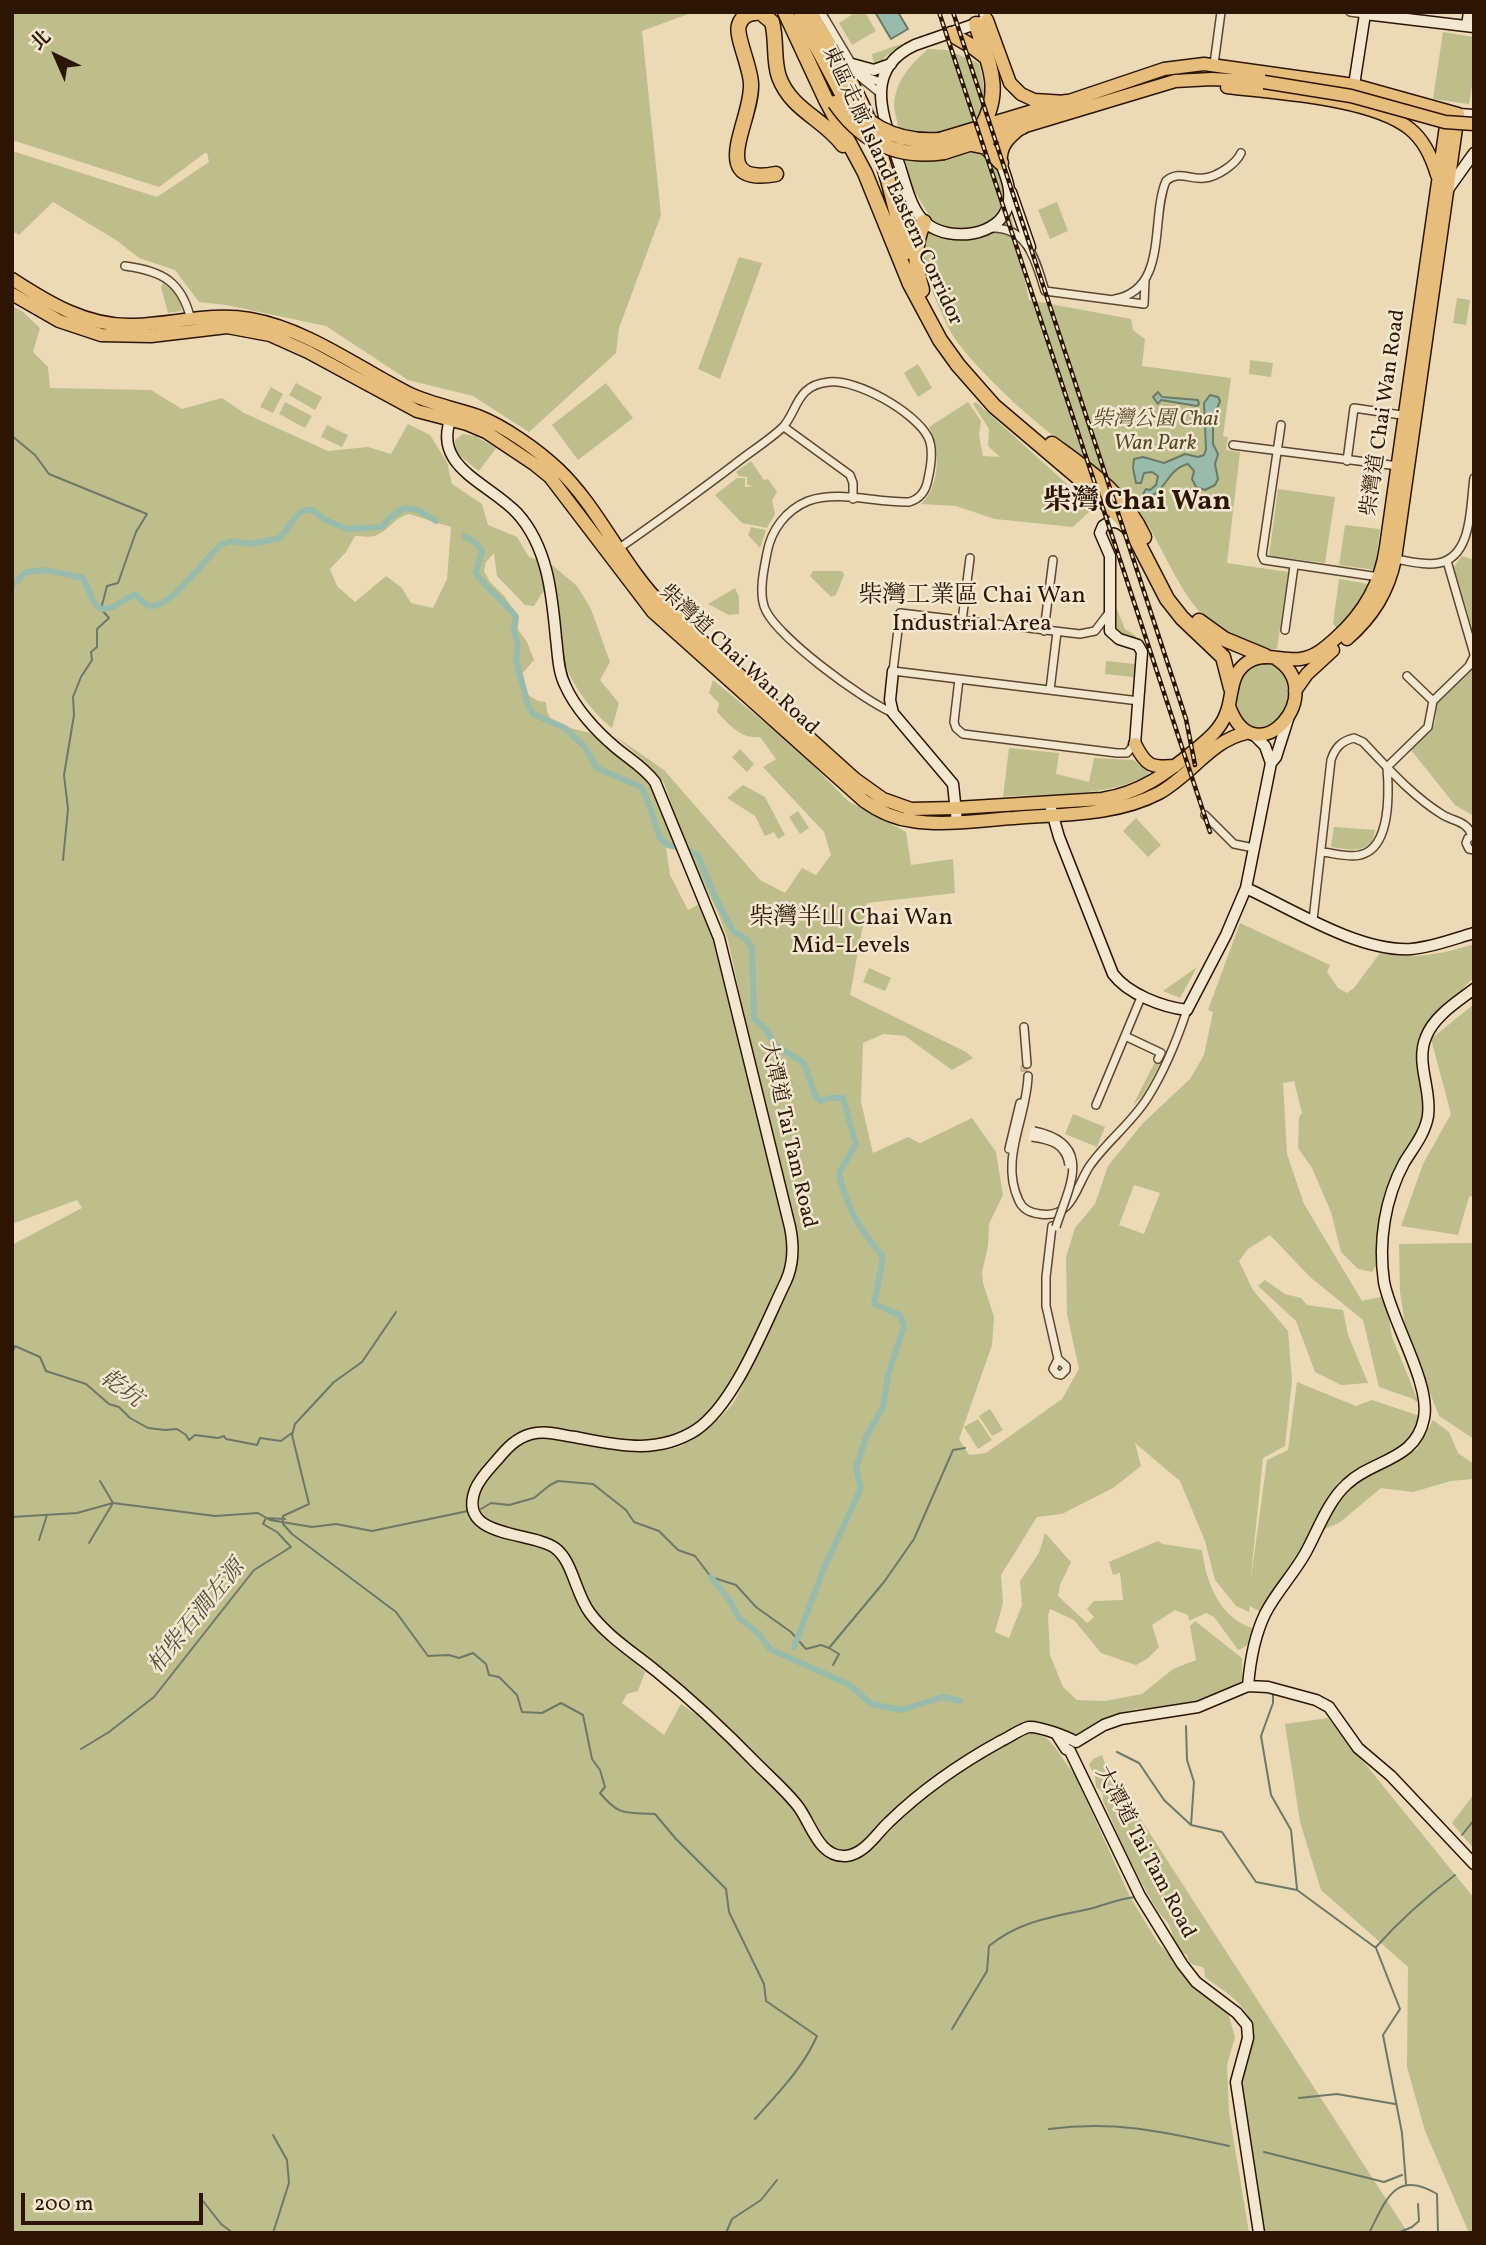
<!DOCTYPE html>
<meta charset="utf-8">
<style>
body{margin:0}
#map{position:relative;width:1486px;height:2245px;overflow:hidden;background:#ecdab6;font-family:Vollkorn,"Noto Serif TC",serif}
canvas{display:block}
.frame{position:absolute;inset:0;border:14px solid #2c1501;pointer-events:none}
.north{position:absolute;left:21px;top:21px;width:70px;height:70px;-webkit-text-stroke:5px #f3e7d0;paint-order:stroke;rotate:316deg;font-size:19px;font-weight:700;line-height:28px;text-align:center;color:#2c1501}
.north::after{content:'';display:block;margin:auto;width:24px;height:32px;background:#2c1501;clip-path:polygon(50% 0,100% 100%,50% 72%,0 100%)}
.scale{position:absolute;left:21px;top:2193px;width:182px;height:32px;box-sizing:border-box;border:4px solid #2c1501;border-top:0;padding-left:9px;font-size:21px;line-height:24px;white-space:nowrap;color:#2c1501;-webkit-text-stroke:5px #f3e7d0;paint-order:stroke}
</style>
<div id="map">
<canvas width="1486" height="2245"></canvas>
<div class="frame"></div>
<div class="north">北</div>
<div class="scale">200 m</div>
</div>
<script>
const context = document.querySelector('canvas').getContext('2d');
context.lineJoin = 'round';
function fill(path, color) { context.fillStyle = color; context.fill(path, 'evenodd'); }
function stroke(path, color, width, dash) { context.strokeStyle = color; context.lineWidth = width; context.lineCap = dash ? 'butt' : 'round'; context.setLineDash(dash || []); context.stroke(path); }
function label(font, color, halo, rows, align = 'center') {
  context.font = font + ' Vollkorn,"Noto Serif TC",serif'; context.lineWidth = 5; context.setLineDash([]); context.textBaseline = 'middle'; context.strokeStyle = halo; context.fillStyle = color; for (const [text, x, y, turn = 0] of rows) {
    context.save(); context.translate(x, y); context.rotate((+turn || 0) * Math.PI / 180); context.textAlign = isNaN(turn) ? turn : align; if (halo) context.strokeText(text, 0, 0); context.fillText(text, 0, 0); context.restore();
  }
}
fill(new Path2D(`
 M12,12H694L642,31L661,215L619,328L616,353L529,432L473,396L408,380L326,326L226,305L199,302L175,270L139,258L116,240L53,202L19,235L12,231V151L157,197L209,162L207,153H205L159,187L12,140Z
 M856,12H865L876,31L852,45L839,23Z
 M1443,32L1474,37V73L1469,104L1433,99Z
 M904,43L886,56L879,65H874L872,54Z
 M928,49L947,50L979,63L1029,300L1131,319L1133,330L1145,339L1142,366L1231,378L1223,436L1228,437L1226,450L1240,452L1227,563L1288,572L1277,649C1263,650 1254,646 1241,641C1177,617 1168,539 1125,494C1099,465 1064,446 1034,420C1012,402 963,355 950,331C937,305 925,275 918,247L932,220L910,184L894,107C895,81 909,66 928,49Z
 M1057,202L1068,231L1050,239L1038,210Z
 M739,257L762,263L720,379L698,369Z
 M164,282C175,290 184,297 181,311L168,313L161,287Z
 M1457,298L1470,300L1466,325L1453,323Z
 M12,306L22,311L40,328L33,352L48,367L50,388L151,390L182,409L222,398L244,413L328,451L368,447L391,454L408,424L430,435L447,462L452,484L482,504L488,525L517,537L529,557L552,565L577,586L591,609L610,662L600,680L619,703L612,728C594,714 574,688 566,666C558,642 558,614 554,589L542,593L534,606L525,605L497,576L494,553L486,562L484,571L490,582L505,597L513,609L516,627L527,642L534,660L521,675L525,693L538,701L546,702L547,712L554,724L590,733L603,740L651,781L681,848L666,847L670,875L688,910L705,901L718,943L751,1090L768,1144L789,1250C786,1273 774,1294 764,1315C740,1370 714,1442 643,1441C605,1440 569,1427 531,1429L473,1482L468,1501L472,1518L482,1529L494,1535L536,1545L552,1552L561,1562L572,1593L595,1628L645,1672L638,1691L627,1694L622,1703L664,1735L681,1704L707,1722L792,1807L819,1850L828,1858L842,1863L863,1857L925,1797L987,1754L1027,1733C1052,1730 1059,1758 1074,1773L1130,1897L1158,1943L1207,1995L1228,2013L1235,2037L1227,2065L1229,2112L1249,2233H12V1245L82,1208L77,1200L12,1224ZM409,514L451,527L447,579L433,608L411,603L402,588L386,576L355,602L337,586L330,569L346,552L355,536C361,536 372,538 377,535C390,529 394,518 409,514Z
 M1250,360L1273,363L1271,377L1249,374Z
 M918,364L932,388L918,397L904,373Z
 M296,383L322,397L315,410L289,395Z
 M606,383L633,418L578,460L552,425Z
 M271,387L283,394L273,413L260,407Z
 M285,402L312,416L305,428L279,414Z
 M968,402L981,421L979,435L983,456L1000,457L988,446L989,429L973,404L976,402L1086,501L1089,512L1073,527L995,519L956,506L921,504C940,486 941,451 929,427Z
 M327,425L348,435L342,447L321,437Z
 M463,434L475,436L496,448L479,471L456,453L455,440Z
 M751,461L764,480L768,479L777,492L772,500L775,514L767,528L742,523L715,495L737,478H745V487L754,486L747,485V477L739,476L736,472Z
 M1278,489L1335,497L1325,563L1269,556Z
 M1345,525L1380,529L1375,570L1339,565Z
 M751,527L766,530L760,548L748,535Z
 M1462,556L1474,560V634L1454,567Z
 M813,571H842L844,575L836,595L831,597L810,576Z
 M1339,579L1368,584L1358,604L1337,628L1333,624Z
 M735,588L739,597V614L729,615L708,604Z
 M1114,602L1125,629L1136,636V638L1118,636L1113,632Z
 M1106,661L1135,664L1134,677L1105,674Z
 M1257,663C1311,660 1291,742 1245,726C1233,701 1229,680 1257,663Z
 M1474,667V816L1455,805L1411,750L1432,730L1435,723L1437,703Z
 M713,680L797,749L848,801L906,832L911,865L953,859L955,893L867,903L850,995L966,1052L973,1058L952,1070L905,1036L883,1034L863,1043L861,1102L873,1153L908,1137L920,1143L972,1118L996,1152L1003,1195L989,1224L988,1246L982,1272L983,1283L994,1317L992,1345L959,1439L969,1455L986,1453L1062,1399L1079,1369L1067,1314L1066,1257L1075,1228L1095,1204L1108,1166L1143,1123L1190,1079L1204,1055L1213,1012L1208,1010L1240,923L1330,965L1327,972L1338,988L1347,993L1354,988L1380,953C1413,960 1442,954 1474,944V977L1432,1021L1419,1047L1426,1102L1421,1130L1391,1178L1386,1189L1384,1199L1380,1259L1372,1272L1358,1269L1341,1252L1331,1212L1312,1168L1298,1148L1299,1117L1302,1113L1294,1081L1283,1083L1287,1154L1304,1204L1362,1301L1385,1296L1392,1337L1419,1403L1411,1398L1379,1387L1363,1320L1310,1277L1270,1235L1248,1249L1239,1261L1253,1290L1288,1331L1292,1380L1285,1446L1263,1458L1250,1585L1267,1460L1288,1450L1297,1382L1356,1406L1372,1400L1420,1416L1406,1443L1338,1482L1312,1534L1262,1613L1250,1606L1249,1612L1236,1606L1215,1580L1205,1541L1180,1481L1135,1443L1141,1466L1113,1488L1062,1514L1037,1517L1001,1575L1003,1603L995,1632L1009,1638L1022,1605L1020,1581L1039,1553L1045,1533L1071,1562L1060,1585L1058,1596L1087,1623L1094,1617L1087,1609L1094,1601L1123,1600L1120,1573L1113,1575L1109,1562L1158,1541L1162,1544L1202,1550C1206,1582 1219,1617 1252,1628C1251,1640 1250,1646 1238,1650L1214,1617L1206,1613L1189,1621L1188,1615L1175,1610L1152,1625L1159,1647L1147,1659L1136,1665L1101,1653L1074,1620L1050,1609L1048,1616L1050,1655L1063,1687L1077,1700L1105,1701L1142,1694L1173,1669L1196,1660L1190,1626L1195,1621L1242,1658V1681L1194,1705L1136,1709L1114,1715L1083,1733L1063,1736L1044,1724L1031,1722L947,1768L905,1800L857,1849L843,1853L833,1849L822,1838L800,1801L714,1715L602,1621C590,1605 564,1547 552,1540C532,1530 490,1535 480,1511C474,1496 483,1483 492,1473C501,1462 510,1449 523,1443C559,1424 635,1463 681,1446C697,1439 723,1417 734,1402C740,1392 745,1379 750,1369C767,1335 782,1301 797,1267L799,1250L793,1218L760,1088L728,940L718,913L684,842L664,783L652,768L615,736L664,770L760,880L785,893L802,868L816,875L831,855L824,832L763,767L776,759L760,737C740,739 730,725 717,712L719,703L709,693ZM1134,1185L1160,1193L1144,1234L1119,1225Z
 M1009,748L1059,753L1056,774L1089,782L1094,758L1134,760L1150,774C1107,798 1051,793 1003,797Z
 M740,749L754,764L747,772L732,757Z
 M743,785L765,797L785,835L778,839L774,832L765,836L755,816L727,798Z
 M798,811L809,828L800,834L789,817Z
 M1136,818L1161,845L1148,857L1123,831Z
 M1334,827L1375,830C1372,855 1350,850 1331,847Z
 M1197,967L1180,998L1163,991Z
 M869,968L891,978L885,991L863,982Z
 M1474,1004V1195L1469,1197L1458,1235L1401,1226L1423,1164L1451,1114L1431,1039Z
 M1155,1062L1160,1064L1143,1095L1133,1105Z
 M1073,1114L1105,1127L1097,1147L1065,1134Z
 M1474,1241V1439L1439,1416L1406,1331L1400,1292L1399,1244L1471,1243Z
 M1265,1280L1285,1294L1301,1298L1307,1305L1343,1310L1348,1335L1368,1383L1341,1385L1315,1372L1296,1321L1258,1286Z
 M990,1409L1003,1430L992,1436L979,1416Z
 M978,1419L992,1440L978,1449L964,1427Z
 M1433,1420L1449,1432L1458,1453L1474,1464V1479L1451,1481L1413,1492L1381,1488L1339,1523L1320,1531L1346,1490L1417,1449Z
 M1328,1718L1474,1898V2233H1469L1425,2131L1407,2067L1408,1967L1321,1890L1300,1822L1285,1724Z
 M1102,1755L1105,1764L1408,2233H1264L1240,2081L1251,2024C1246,2003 1222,1990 1205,1977L1204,1968C1197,1964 1188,1967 1187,1955C1170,1946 1176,1937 1169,1925C1165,1918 1159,1914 1156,1908C1135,1874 1119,1837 1103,1801V1793L1096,1787L1095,1776L1089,1765L1093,1759Z
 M1474,1794V1849L1452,1823Z`), '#bdbe8b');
const water = new Path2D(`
 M875,12H898L908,29L891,39Z
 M1158,392L1162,397L1198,400L1199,404L1197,406L1161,400L1158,404L1153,397Z
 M1210,395L1218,397L1220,401L1213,419V444L1218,454L1215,464L1218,479L1215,485L1205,490L1196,487L1192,479L1194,471L1188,464C1167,469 1167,490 1149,497L1143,494L1146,489L1150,490L1156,485L1158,476L1152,472L1144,473L1141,483H1136L1133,468L1134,459L1143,457L1164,463L1185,454L1198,457L1204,455L1206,449L1204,403Z`);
fill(water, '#99bbab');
stroke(water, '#6d7967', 2);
stroke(new Path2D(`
 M12,436L35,455L49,474L147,514L136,532L118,583L107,586L101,609L109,618L97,629V647L91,652L92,660L81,677L73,697L74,715L64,775L68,809L63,860
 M396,1312L362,1362L334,1382L295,1424L292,1435L309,1504L283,1516V1524L292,1534L396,1612L428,1656L449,1655L459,1658L473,1653L486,1664L489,1675L499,1677L517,1695L522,1712L542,1713L561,1703L583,1715L592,1759L600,1770L605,1787L600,1793C620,1817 625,1812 655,1814L676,1839L726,1889L729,1912L764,1984L766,2001L817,2036C803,2068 778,2093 755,2119
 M12,1353L15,1346L40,1357L46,1371L86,1384L109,1404L119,1407L130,1418L148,1428L165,1430L177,1429L186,1435L189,1440L195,1435L218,1438L224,1436L226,1439L257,1445L260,1438L281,1441L293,1432
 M481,1509L491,1503L509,1505L534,1498L550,1485L558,1481L593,1484L626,1510L634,1522L659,1531L678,1550L695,1556L711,1577L736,1585L756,1607L791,1632L806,1649L821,1645L829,1648
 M12,1517L77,1513L113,1503L215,1516L258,1513L270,1520L312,1527L336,1524L372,1531L468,1511
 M39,1540L47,1515
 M89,1543L113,1503L100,1481
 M833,1665L839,1654L829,1648L884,1582L914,1539L953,1450L965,1448
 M1273,1695V1703L1261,1736L1271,1795L1291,1830L1297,1889
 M1186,1726L1187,1760L1194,1782L1191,1825
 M81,1749L109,1732L154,1697L254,1570L291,1547L277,1532L263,1524L266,1518L285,1519
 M1117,1752L1139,1763L1164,1800L1191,1825L1222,1832L1256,1882L1297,1890L1376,1948L1400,2009L1383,2035L1402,2133L1406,2184
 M1462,1835L1474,1820
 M1376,1947C1401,1919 1426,1897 1455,1875
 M952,2029L987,1971L989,1946C1020,1920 1055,1917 1093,1908C1108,1904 1121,1898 1136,1897
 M1299,2098L1337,2094L1395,2104
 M1049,2129C1115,2120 1165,2132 1229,2146
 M1264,2152L1384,2182L1402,2175
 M203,2201L221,2224L233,2233
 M273,2233L289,2183L287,2160L273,2135
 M726,2233L732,2219L761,2200L777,2180
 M1369,2233C1386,2200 1395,2169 1437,2194L1438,2233
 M1398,2233L1412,2227L1419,2221L1418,2204`), '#6d7967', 2);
stroke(new Path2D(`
 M464,536L476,543L482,551C481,558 477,565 476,572C476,579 510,607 516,617L514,631L518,645L516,660L528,705L533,714L565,728L584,746L597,768L641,787L646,796L660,838L668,845L681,848
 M12,586L26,572L46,570L83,578L95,604L101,609L111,608L135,594C140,597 145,607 152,606C172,606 206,557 222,544L232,541L251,544L280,538L298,514L305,510H312L325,520L347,529L382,527L389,518L404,508L418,510L436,521
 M687,849L698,856L716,899L733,931L746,939L752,948L754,1019L763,1026L777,1046L804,1063L815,1095L820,1101L830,1098H843L856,1144L839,1173C847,1209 859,1228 883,1257L874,1304L900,1315L904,1326L888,1375L883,1407L866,1437L856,1468L861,1488L824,1568L794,1647
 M711,1577L730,1601L739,1618L758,1633L770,1649L850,1685L871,1704L901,1710L943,1697L960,1701`), '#99bbab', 6);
stroke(new Path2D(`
 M1024,1065V1076`), '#c6b392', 7, [7, 3.5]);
const street = new Path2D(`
 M821,12L859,76L880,93
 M1350,12L1365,14V12
 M1214,64L1221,12
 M858,69L870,78L882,83
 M992,228C1029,227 1036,263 1045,291L1144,304L1145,281
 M125,266C163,271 182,282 191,320
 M1115,299C1169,289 1150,218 1166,181C1179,170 1190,180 1204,178C1217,177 1236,164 1241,153
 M1281,425L1262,555L1264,560L1379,577
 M784,427L850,475L853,483V499
 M1233,445L1398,466
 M1347,461L1354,408L1408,416
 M618,549C658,521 697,493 735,464C750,452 768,441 782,428C798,412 795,385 829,382C857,379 915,412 928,437C934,449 931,466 928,479C926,491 920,499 909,502C876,503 839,490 808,501C786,510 771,530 767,553C764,569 759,590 764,606C772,634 864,701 893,713
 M1395,559C1409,561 1425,566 1439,563C1473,556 1470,505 1474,478
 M1447,561L1474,654
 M1108,614L1095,631L1080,634L900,613L893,671L1139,701
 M962,621L970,558
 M1285,630L1294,566
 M1044,631L1053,560
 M1407,676L1433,701
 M959,679L954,722L956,728L963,734L1117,753H1127L1135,744
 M1050,690L1057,632
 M1387,767L1428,727L1433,701L1469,666L1474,656
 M1205,815L1234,844L1254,848
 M1474,836L1468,838L1466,843L1469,849L1474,850
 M1322,852C1333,853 1349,858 1360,855C1391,848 1389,792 1387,767
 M1313,920L1331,760C1335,748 1341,741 1354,738L1363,742C1388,768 1412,796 1443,815C1455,822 1467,821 1472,836
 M1024,1027L1027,1064
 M1125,1036L1161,1053L1158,1059
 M1028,1076C1027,1118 999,1160 1019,1201C1023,1210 1031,1213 1040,1214C1072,1219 1076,1187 1089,1167C1106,1142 1132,1123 1148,1097C1165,1070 1177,1040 1187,1010
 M1096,1105L1142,995
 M1009,1149L1020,1103
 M1052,1226L1046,1277V1306L1058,1359L1066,1366V1370L1061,1375L1057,1374L1053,1369L1058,1359`);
const secondary = new Path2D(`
 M984,12L987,20L915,45C858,71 887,125 900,167C906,185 911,211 927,224C950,242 1000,237 1008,205C1012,190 1006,177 1001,163
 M1467,26L1469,12
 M852,64L874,70L891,64
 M1354,85L1365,14L1474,27
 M1458,114L1474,115
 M1449,188L1474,153
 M1011,192L1030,247
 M453,413C428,466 488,482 517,513C548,547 552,595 556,638C558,654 558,671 565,685C575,708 596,731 615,747C629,759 644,767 655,782L719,938L790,1227C794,1246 794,1263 786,1281C765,1324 735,1404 696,1430C657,1455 617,1445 575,1437C560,1435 546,1430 531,1434C516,1438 507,1448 497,1460C489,1469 479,1479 475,1490C457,1539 532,1531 555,1548C573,1561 575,1593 590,1613C607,1636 634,1653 656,1671C692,1700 725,1731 757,1764C771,1778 785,1790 797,1805C811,1822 818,1858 846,1856C865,1854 877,1833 889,1822C922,1790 961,1763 1001,1741C1010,1737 1020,1729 1029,1727C1039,1726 1068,1737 1076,1742
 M1125,527C1118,521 1111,520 1103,526L1100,533L1110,556V631L1119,639L1138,645L1142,652L1135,744
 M893,671L890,700L893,713L953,784L957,822
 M1254,735L1265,746L1271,763
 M1051,809L1059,837L1113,974C1128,994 1162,1007 1187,1010L1226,935L1246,888L1271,763L1276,757L1289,716
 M1246,888C1294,910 1359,952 1411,949C1433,947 1453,939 1474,933
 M1248,1686C1250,1661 1254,1637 1265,1614C1276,1592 1294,1574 1306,1552C1318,1530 1328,1501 1347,1484C1373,1459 1416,1461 1424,1418C1431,1384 1391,1320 1384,1282C1378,1242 1385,1198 1404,1163C1413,1148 1425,1134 1428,1116C1432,1089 1415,1063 1426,1037C1434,1016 1457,1002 1474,989
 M1057,1735L1066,1749L1070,1751L1140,1896L1182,1964L1196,1982L1237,2013L1247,2025L1248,2038L1236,2082L1259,2233
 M1076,1742L1104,1725L1121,1719L1198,1707L1248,1686L1268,1687L1316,1700L1329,1707L1358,1748L1391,1776L1474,1864`);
const primary = new Path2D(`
 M987,20L1010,83L1021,94L1034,100L1066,102L1164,69L1204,64L1354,85L1458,114L1395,559C1388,592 1373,616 1347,639
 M1227,87C1276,93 1372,98 1410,129C1425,141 1432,158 1437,175
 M1001,163C999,146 1009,137 1022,127L1175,81L1212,79L1264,82
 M12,279C49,303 88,327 134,325C173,324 211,312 250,319C307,329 357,367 408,393C431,404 455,408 478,416C504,426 538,450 558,469C599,508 621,563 661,604L855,779L883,799L911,809L956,808L1102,799C1140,793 1166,774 1195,750C1207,740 1220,730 1226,714C1233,698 1229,678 1244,665C1261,650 1280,661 1300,659C1315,657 1325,648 1336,638C1364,613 1381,584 1386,547L1448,112
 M12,294L59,321L101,335L151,336L227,327L270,335L308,352L417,411L467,424L486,432L534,464L550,477L653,612L864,801C878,811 895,819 913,821C946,826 980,820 1014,818C1062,814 1115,816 1159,793C1190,776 1212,740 1246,733
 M1295,691L1307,674L1333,650
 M1229,706C1255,780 1332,692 1275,658
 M1135,744C1146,766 1151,768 1175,766`);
const highway = new Path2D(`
 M785,12L826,100L865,173L910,284L940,340L958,365L994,406L1093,490L1122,519L1135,537L1167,599L1182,618L1223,657L1231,688
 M809,12C831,50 856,86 871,127C887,167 895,211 907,252
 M801,17L841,92
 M976,24C988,63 1004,89 981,128
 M951,34L973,47L986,57
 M940,140L1066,102
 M972,144L986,147L1001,163
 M944,152L1022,127
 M776,174C705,187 753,120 751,84C751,68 735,35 739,25C742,15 751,12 761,13L772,22C777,40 773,60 779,77C791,110 824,119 843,145
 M922,290C915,265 913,246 924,222
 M1052,444C1089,471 1124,494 1144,537
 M1199,621L1224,639L1265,656`);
stroke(street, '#5c462e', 10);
stroke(secondary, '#2c1501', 13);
stroke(primary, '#2c1501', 15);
stroke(highway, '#2c1501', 17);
stroke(street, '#f3e7d0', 7);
stroke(secondary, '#f3e7d0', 10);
stroke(primary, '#e6bd7b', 12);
stroke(highway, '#e6bd7b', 14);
const rail = new Path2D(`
 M939,12L1210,832
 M953,12L1186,719L1195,765`);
stroke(rail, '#2c1501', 4.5);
stroke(rail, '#f3e7d0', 2, [5]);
const streetBridge = new Path2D(`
 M1034,1131C1095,1144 1069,1186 1056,1227
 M1032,1137C1052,1140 1066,1144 1069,1165`);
const primaryBridge = new Path2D(`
 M1264,82L1351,96L1445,122L1474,124`);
const highwayBridge = new Path2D(`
 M841,92C865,127 898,143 940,140
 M835,103C862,142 897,159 944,152`);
stroke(streetBridge, '#5c462e', 10, []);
stroke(primaryBridge, '#2c1501', 15, []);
stroke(highwayBridge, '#2c1501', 17, []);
stroke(streetBridge, '#f3e7d0', 7);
stroke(primaryBridge, '#e6bd7b', 12);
stroke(highwayBridge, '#e6bd7b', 14);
label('21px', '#2c1501', '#f3e7d0', [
 ["東區走廊 Island Eastern Corridor",891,186,65],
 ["柴灣道 Chai Wan Road",1385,413,-82],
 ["柴灣道 Chai Wan Road",738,661,43],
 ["大潭道 Tai Tam Road",787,1135,77],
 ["大潭道 Tai Tam Road",1144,1853,62]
]);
label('italic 21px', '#58482a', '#f3e7d0', [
 ["柴灣公園 Chai",1155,421],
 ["Wan Park",1155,445]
]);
label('italic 23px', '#524f3c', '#f3e7d0', [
 ["乾坑",120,1390,36],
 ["柏柴石澗左源",198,1618,-51]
]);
label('24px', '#2c1501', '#f3e7d0', [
 ["柴灣工業區 Chai Wan",972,598],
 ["Industrial Area",972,626],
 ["柴灣半山 Chai Wan",851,920],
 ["Mid-Levels",851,948]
]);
label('bold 28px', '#2c1501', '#f3e7d0', [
 ["柴灣 Chai Wan",1137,504]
]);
</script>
